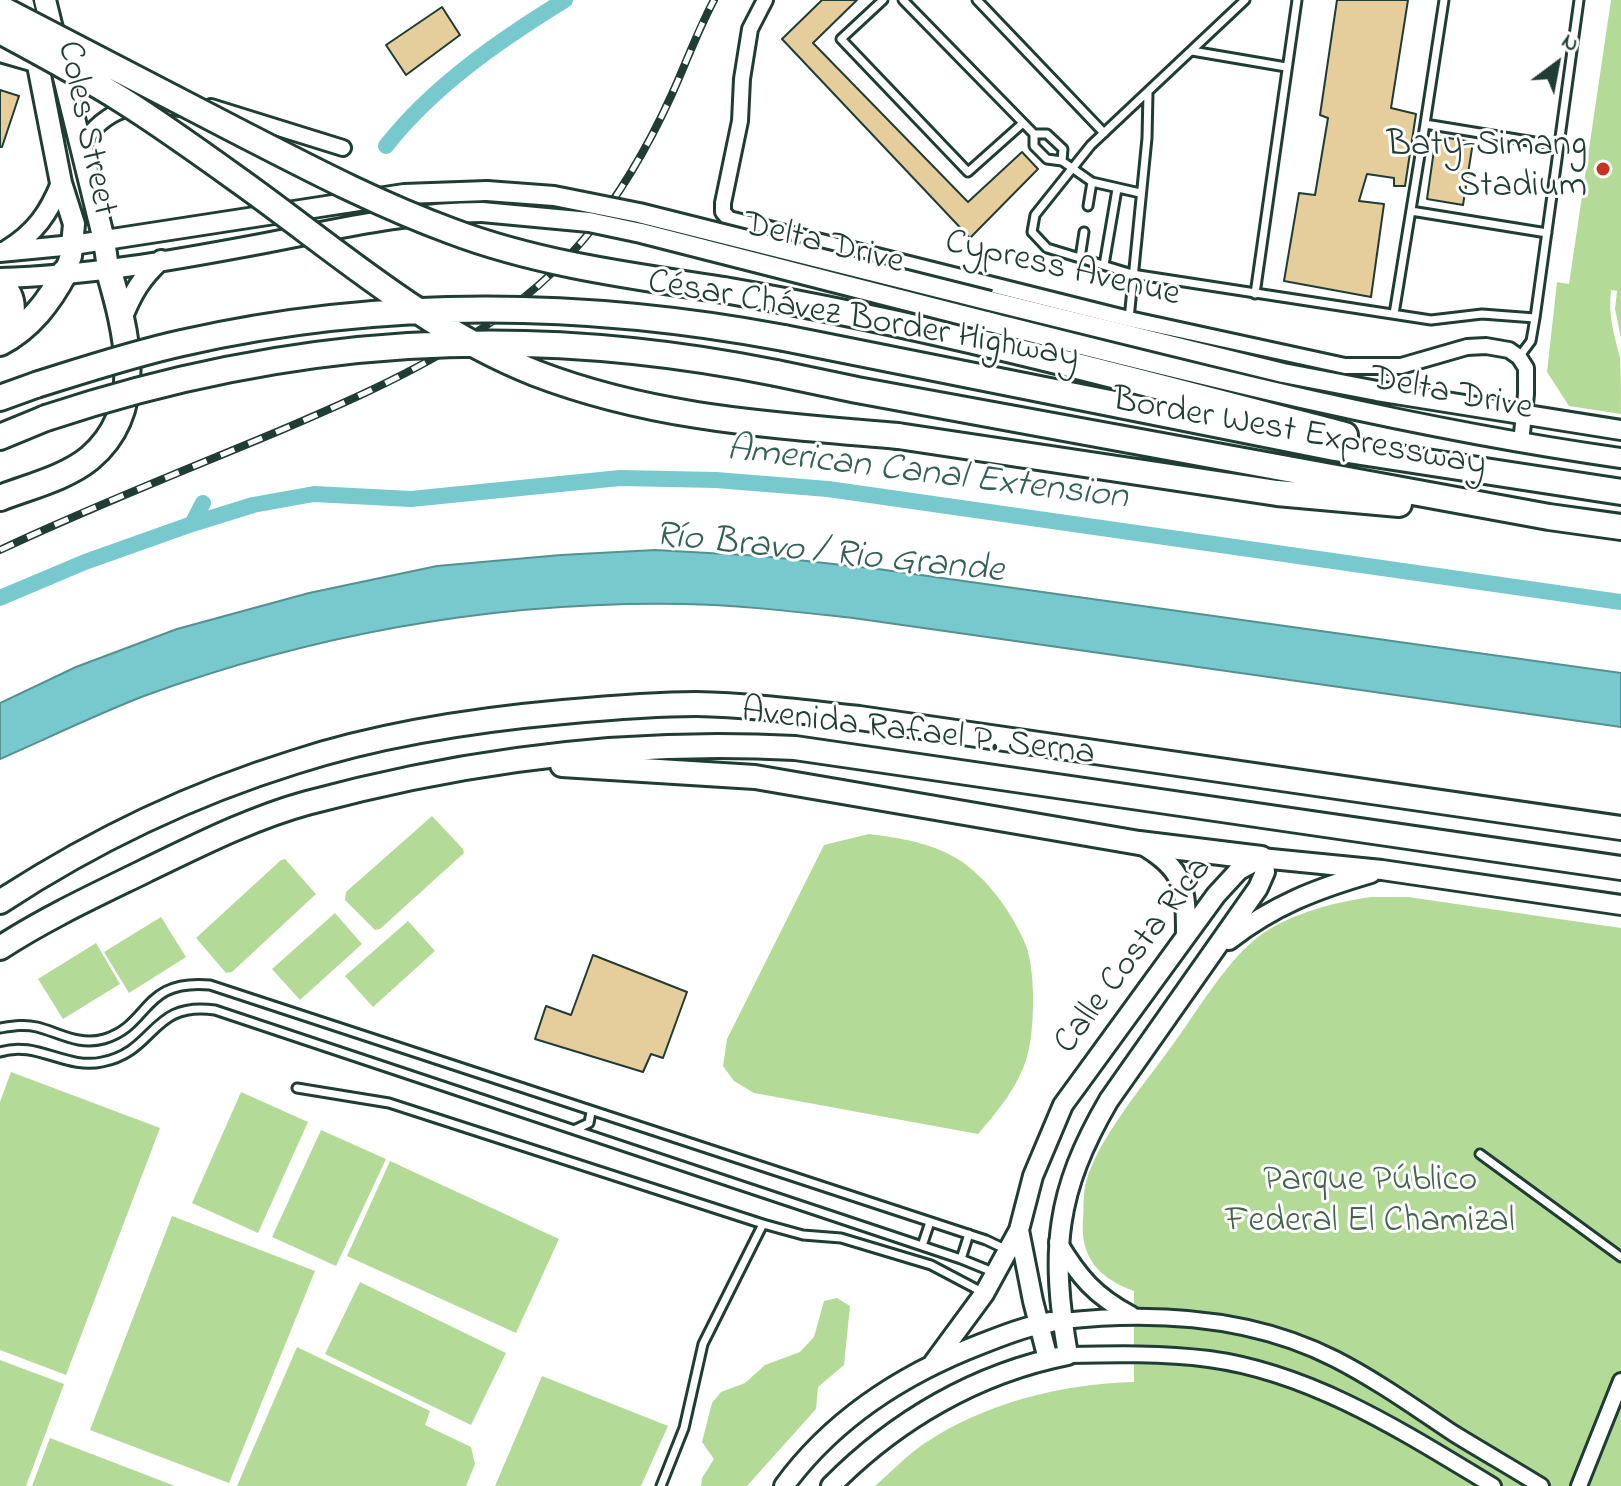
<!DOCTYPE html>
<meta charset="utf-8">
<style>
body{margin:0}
#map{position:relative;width:1621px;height:1486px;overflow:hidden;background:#fff;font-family:"Indie Flower",sans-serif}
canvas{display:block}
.north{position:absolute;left:1517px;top:24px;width:80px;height:80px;-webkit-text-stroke:6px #fff;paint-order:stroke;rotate:32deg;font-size:22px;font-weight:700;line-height:32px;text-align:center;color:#1f3d34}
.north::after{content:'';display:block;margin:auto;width:28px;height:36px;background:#1f3d34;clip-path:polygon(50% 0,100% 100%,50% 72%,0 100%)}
</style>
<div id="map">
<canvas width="1621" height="1486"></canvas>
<div class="north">N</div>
</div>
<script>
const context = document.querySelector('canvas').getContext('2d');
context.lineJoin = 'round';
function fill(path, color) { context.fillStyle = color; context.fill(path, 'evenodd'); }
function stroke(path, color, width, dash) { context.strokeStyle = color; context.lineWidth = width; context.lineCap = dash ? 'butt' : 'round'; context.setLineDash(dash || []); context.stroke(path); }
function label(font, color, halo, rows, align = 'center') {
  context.font = font + ' "Indie Flower",sans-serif'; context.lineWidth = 6; context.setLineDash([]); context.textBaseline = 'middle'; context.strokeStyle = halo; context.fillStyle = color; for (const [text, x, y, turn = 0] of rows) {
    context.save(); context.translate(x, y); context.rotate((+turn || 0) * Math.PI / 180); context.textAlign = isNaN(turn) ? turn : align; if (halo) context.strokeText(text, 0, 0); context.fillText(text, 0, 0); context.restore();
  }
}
fill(new Path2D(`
 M1611,0H1621V338L1615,309L1617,291L1611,290C1608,315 1614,334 1620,358C1621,374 1621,397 1621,414L1569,406L1547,372L1557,282L1569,284Z
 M432,816L463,849L464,853L380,929L375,930L345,900L346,892Z
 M869,834C899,838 929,842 956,858C986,876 1011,911 1025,943C1036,969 1035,1030 1027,1057C1018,1087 998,1111 978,1134L754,1093L734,1081L723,1066L727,1039L824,845Z
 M285,859L316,894L232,972L226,973L196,938L281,860Z
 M1371,897H1408L1621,928V1486H875C890,1473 905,1457 922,1445C984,1403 1060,1384 1134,1382V1291C1098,1278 1080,1257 1083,1219C1084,1207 1083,1193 1086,1182C1098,1138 1147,1081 1174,1043C1198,1010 1229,957 1262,934C1293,913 1335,902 1371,897Z
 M335,913L362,944L300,1000L272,969Z
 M161,917L186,957L129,993L104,952Z
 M408,921L435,951L373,1007L345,976Z
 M96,943L120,984L63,1019L38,979Z
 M11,1072L160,1128L66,1375L0,1350V1102Z
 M241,1092L308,1122L258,1233L192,1203Z
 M321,1130L386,1159L336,1266L272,1237Z
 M390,1161L559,1239L516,1333L347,1256Z
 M172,1216L315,1271L229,1483L90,1430Z
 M360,1282L506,1353L471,1425L325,1354Z
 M837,1298L850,1306L844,1365L818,1387L816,1409L747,1486H701L702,1478L714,1459L702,1442L712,1403L721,1392L745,1383L765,1365L800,1352L814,1337L824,1301Z
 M297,1347L430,1411L425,1425L471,1447L475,1464L466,1486H237Z
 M0,1360L64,1384L26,1486H0Z
 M542,1376L668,1426L641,1486H495Z
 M50,1438L175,1486H32Z`), '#b3db97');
const water = new Path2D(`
 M655,550L762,556L878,569L1621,673V727L853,618C797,612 740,605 684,604C500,601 317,633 144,696C95,715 48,738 0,759V703L76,667L177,629L309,593L437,566L561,555Z`);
fill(water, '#78c9ce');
stroke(water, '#549190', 2);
stroke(new Path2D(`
 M386,146C433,86 500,40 565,0
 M192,524L203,503
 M0,598L85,562L192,524L253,505L314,494L411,499L620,478L716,480L828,489L1621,602`), '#78c9ce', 16);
const building = new Path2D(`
 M822,0H857L813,43L968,202L1022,152L1038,169L970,238L782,39Z
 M1337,0H1408L1391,108L1416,114L1405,186H1394V178L1367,174L1359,201L1384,204L1371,297L1284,281L1299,193L1315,195L1328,118L1320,115Z
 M442,7L460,35L406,75L386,45Z
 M0,90L19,96L2,147H0Z
 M1436,136L1473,142L1463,205L1427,199Z
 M593,955L687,992L663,1058L651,1054L643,1072L535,1039L546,1006L571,1015Z`);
fill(building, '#e6cd9c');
stroke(building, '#1f3d34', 2);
const service = new Path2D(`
 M883,0L841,39L968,172L1023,123
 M903,0L1034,134H1047L1063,149L1062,161
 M977,0L1104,133
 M1245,0L1091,145L1035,215L1032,232L1047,248L1132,274L1431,320L1482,314L1535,318L1579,0
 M1444,0L1425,124L1559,146
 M1192,51L1286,67
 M1034,134V146L1047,159L1062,161L1092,182L1140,193
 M1088,206L1092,182
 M1411,211L1547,233
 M1080,258L1084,232
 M1104,265L1117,189
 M1255,294L1297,0
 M1394,314L1425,124
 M1129,319L1147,138L1148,93
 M1519,357L1531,341L1535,318
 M0,1028C13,1026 24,1024 37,1027C60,1033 79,1046 104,1039C151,1025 141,979 210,985L986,1240L1005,1249
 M0,1052C36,1040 66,1070 102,1062C157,1051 150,1001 215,1010L961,1259L993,1272
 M297,1088L389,1103L763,1224L703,1344L684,1428L661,1486
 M576,1129L589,1123L591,1112
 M1480,1154L1621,1257
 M763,1224L803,1235L841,1238L931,1265L984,1293
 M922,1246L930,1222
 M961,1259L969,1234`);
const minor = new Path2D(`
 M765,0L750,29L742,79L740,121L723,203V212L729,219L1129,319L1345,366H1401L1467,347L1486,346L1509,350L1519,357L1526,368V394L1521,443
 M0,54L38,65
 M211,107L343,148
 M80,146C108,106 134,102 180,108
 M1062,1321C1154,1311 1251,1316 1335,1359C1376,1380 1414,1407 1453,1433C1482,1451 1512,1468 1541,1486
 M1068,1355C1115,1354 1162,1353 1209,1359C1313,1373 1405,1433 1493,1486
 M1579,1486L1621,1381`);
const tertiary = new Path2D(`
 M1058,1242C1079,1277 1095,1296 1131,1315`);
const secondary = new Path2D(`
 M7,250C35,233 49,213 61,183
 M0,252L73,245L404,194L487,191
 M0,278C86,276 175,260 260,244C334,230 406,212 482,212
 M990,301L1283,373L1377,391L1621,430
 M122,319C132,294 141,278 161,260
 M986,321C1196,374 1406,428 1621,458
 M1141,844C1185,870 1186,887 1186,935
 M1261,858L1382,870L1621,905
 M1229,940C1274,905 1316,889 1371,873
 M1048,1359L1033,1301L1019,1230L1033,1176L1063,1105L1216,895L1239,870L1261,858
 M934,1362L984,1294L1019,1230
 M784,1486C833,1419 903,1374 981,1344C1004,1335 1027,1326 1051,1322
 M831,1486C896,1420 977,1373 1068,1355C1050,1251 1055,1192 1109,1100L1258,888L1265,872L1261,858`);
const primary = new Path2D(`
 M22,0L38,65L61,183L74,224L71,256L65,272
 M45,0L104,240L108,268`);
const trunk = new Path2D(`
 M562,765L755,777L1139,843L1261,858
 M0,902C90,843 192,794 295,762C381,734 473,720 563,712C607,708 651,704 696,704C750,705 804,712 859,718L1621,828
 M0,948C46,918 96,895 145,871C197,846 252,818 307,803C465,760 632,739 795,748L1621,868`);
const motorway = new Path2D(`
 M0,285C19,299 12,324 0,340
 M724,290C934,326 1138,381 1345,435
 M784,338L1335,448L1621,492
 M0,343C30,327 49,302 65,272
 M776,373L857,390L1549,517L1621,527
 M0,398L36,385
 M898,436L1277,493L1399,504
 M0,437L46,418
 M0,498C28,487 66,478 90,458C148,409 126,330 108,268`);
stroke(service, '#1f3d34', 13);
stroke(minor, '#1f3d34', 20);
stroke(tertiary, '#1f3d34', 22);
stroke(secondary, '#1f3d34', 24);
stroke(primary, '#1f3d34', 26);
stroke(trunk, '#1f3d34', 28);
stroke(motorway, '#1f3d34', 30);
stroke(service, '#fff', 7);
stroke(minor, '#fff', 14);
stroke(tertiary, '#fff', 16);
stroke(secondary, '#fff', 18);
stroke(primary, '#fff', 20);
stroke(trunk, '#fff', 22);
stroke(motorway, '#fff', 24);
const rail = new Path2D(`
 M0,550C91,507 186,470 279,431C389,384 505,333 584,239C620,195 649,145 672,94C686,63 698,30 714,0`);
stroke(rail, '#1f3d34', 8);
stroke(rail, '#fff', 5, [15]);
const secondaryBridge = new Path2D(`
 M487,191L554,196L639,213L990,301
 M482,212L589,222L641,233L986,321`);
const motorwayBridge = new Path2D(`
 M0,8C79,49 158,90 237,131C307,167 377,204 451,231C538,264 632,276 724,290
 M0,31C41,53 82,75 122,100C162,125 202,154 241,182C336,250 426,330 535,373C655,419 772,425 898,436
 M36,385C84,370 132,354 182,343C380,298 585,301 784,338
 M46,418C290,337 524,322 776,373`);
stroke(secondaryBridge, '#1f3d34', 24, []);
stroke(motorwayBridge, '#1f3d34', 30, []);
stroke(secondaryBridge, '#fff', 18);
stroke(motorwayBridge, '#fff', 24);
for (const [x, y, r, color] of [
 [1603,169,8,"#c8321e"]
]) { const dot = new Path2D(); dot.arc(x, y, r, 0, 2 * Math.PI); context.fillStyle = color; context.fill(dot); stroke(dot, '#fff', 3); }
label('36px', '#1f3d34', '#fff', [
 ["Coles Street",84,129,78],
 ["Delta Drive",823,246,14],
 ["Cypress Avenue",1062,271,13],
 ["César Chávez Border Highway",863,322,10],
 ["Delta Drive",1451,396,11],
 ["Border West Expressway",1299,435,10],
 ["Avenida Rafael P. Serna",918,735,7],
 ["Calle Costa Rica",1135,957,-53]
]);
label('36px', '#1f3d34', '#fff', [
 ["Baty-Simang",1587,148],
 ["Stadium",1587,189]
], 'right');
label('36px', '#44644d', '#fff', [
 ["Parque Público",1370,1183],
 ["Federal El Chamizal",1370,1224]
]);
label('italic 38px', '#35605a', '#fff', [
 ["American Canal Extension",927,476,7],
 ["Río Bravo / Rio Grande",829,556,6]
]);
</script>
